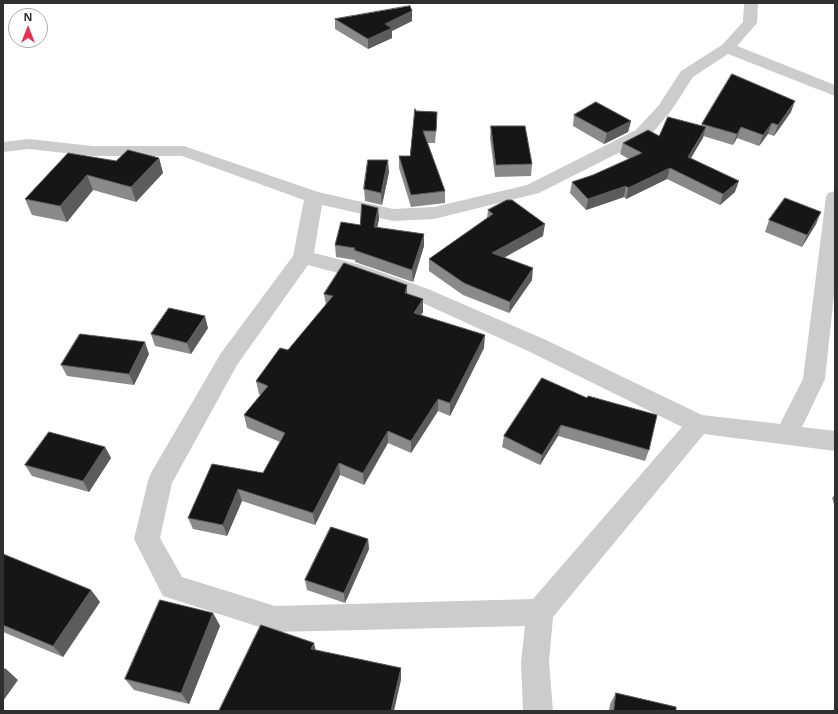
<!DOCTYPE html>
<style>
body{margin:0}
#map{position:relative;width:838px;height:714px;overflow:hidden;background:#fff;font-family:"Noto Sans",sans-serif}
canvas{display:block}
.frame{position:absolute;inset:0;border:4px solid #2f2f2f;pointer-events:none}
.north{position:absolute;left:8px;top:8px;width:40px;height:40px;box-sizing:border-box;background:#fff;border:1px solid #acacac;border-radius:50%;rotate:0deg;font-size:11px;font-weight:700;line-height:16px;text-align:center;color:#2f2f2f}
.north::after{content:'';display:block;margin:auto;width:14px;height:18px;background:#e53252;clip-path:polygon(50% 0,100% 100%,50% 72%,0 100%)}
</style>
<div id="map">
<canvas width="838" height="714"></canvas>
<div class="frame"></div>
<div class="north">N</div>
</div>
<script>
const context = document.querySelector('canvas').getContext('2d');
context.lineJoin = 'round';
function fill(path, color) { context.fillStyle = color; context.fill(path, 'evenodd'); }
function stroke(path, color, width, dash) { context.strokeStyle = color; context.lineWidth = width; context.lineCap = dash ? 'butt' : 'round'; context.setLineDash(dash || []); context.stroke(path); }
fill(new Path2D(`
 M744,3H758L757,23L737,46L835,85V96L728,54L693,77L671,111L648,138L539,193L434,219L393,221L322,205L314,253L361,265L428,289L546,340L702,415L780,424L803,379L826,197L828,193L835,191V285L825,379L802,427L835,431V451L704,434L553,617L549,662L553,711H523L521,662L525,626L275,632L163,596L134,539L148,481L151,473L221,353L293,256L304,200L182,156H92L29,149L3,152V142L29,139L92,146H184L318,192L393,209L434,207L527,185L636,130L659,105L681,71L722,45L743,22ZM308,265L349,276L414,299L530,352L682,427L533,599L275,606L182,577L160,538L172,483L237,365Z`), '#ccc');
fill(new Path2D(`
 M335,19L412,21L392,31V38L368,49L335,29Z
 M416,111L437,123L435,143H428L445,191V203L411,207L399,168V156H410Z
 M791,112L774,136L768,134L759,146L737,138L733,145L703,136L691,158L735,192L720,205L667,179L626,199L624,197L586,210L570,193L572,182L593,175L629,159L620,154L623,143L659,136L701,126L702,124Z
 M574,115L631,121L628,132L604,144L573,126Z
 M491,126L532,164L531,176L495,177L490,138Z
 M159,158L163,173L136,202L93,190L67,222L32,215L25,199L116,161Z
 M389,172L382,205L365,201L364,189Z
 M378,208L379,219L377,227L424,234V246L413,282L355,262V260L336,257L335,245L360,225Z
 M488,210L543,236L504,257L532,280L509,313L463,295L429,271V259L487,218Z
 M769,220L816,224L802,247L765,232Z
 M324,294H407L423,312L421,315L484,348L450,416L438,411L411,453L388,443L364,485L340,475L315,525L242,501L227,536L193,529L188,518L263,473L280,442L247,428L244,415L261,395L259,394L256,381L288,350L326,305Z
 M208,328L191,354L155,346L151,334Z
 M149,354L134,385L67,376L61,365Z
 M542,378L649,450L645,461L558,436L540,465L502,447L504,436Z
 M105,447L111,458L89,492L32,476L25,465Z
 M835,494V507L832,498Z
 M368,539L369,549L345,603L307,590L305,580Z
 M3,554L91,590L100,602L63,657L3,632Z
 M213,613L220,626L189,704L134,690L125,679Z
 M616,693L676,711H609L610,704Z`), '#8a8a8a');
fill(new Path2D(`
 M412,11V21L392,31V38L368,49V39L385,24Z
 M795,101L791,112L774,136L778,125Z
 M631,121L628,132L604,144L607,133Z
 M772,123L768,134L759,146L763,135Z
 M706,127L703,138L685,168L688,157Z
 M741,127L737,138L733,145L737,134Z
 M159,158L163,173L136,202L131,187Z
 M388,160L389,172L382,205L381,193Z
 M670,168L667,179L626,199L628,188Z
 M87,175L93,190L67,222L60,206Z
 M739,181L735,192L720,205L723,194Z
 M626,186L624,197L586,210L588,199Z
 M378,208L379,219L375,239L374,227Z
 M821,212L816,224L802,247L807,235Z
 M545,224L543,236L491,265L492,253Z
 M424,234V246L413,282L412,270Z
 M533,268L532,280L509,313L510,302Z
 M407,285V298L405,293Z
 M423,299V312L414,326V313Z
 M205,316L208,328L191,354L187,343Z
 M485,335L484,348L450,416V403Z
 M145,342L149,354L134,385L129,374Z
 M438,399V411L411,453V441Z
 M561,425L558,436L540,465L542,455Z
 M388,431V443L364,485L363,473Z
 M105,447L111,458L89,492L83,481Z
 M339,463L340,475L315,525L313,513Z
 M238,489L242,501L227,536L223,525Z
 M368,539L369,549L345,603L344,593Z
 M91,590L100,602L63,657L53,646Z
 M213,613L220,626L189,704L181,693Z
 M314,643L317,656L311,649Z
 M5,668L18,680L3,701V671Z
 M401,668V680L394,711H391Z`), '#5c5c5c');
const building = new Path2D(`
 M410,6L412,11L385,24L392,28L368,39L335,19Z
 M732,74L795,101L778,125L772,123L763,135L741,127L737,134L702,124Z
 M596,102L631,121L607,133L574,115Z
 M415,109L416,111L437,112L436,131H423L445,191L411,195L399,156H410Z
 M668,117L706,127L688,157L739,181L723,194L670,168L628,188L626,186L588,199L572,182L593,175L642,153L623,143L648,130L659,136Z
 M491,126H525L532,164L496,165Z
 M128,150L159,158L131,187L87,175L60,206L25,199L68,153L116,161Z
 M368,160H388L381,193L364,189Z
 M785,198L821,212L807,235L769,220Z
 M507,200H512L545,224L492,253L533,268L510,302L464,283L429,259L493,214L488,210Z
 M362,204L378,208L374,227L424,234L412,270L354,250L355,248L335,245L341,222L360,225Z
 M344,263L407,285L405,293L423,299L414,313L485,335L450,403L438,399L411,441L388,431L363,473L339,463L313,513L238,489L223,525L188,518L212,464L263,473L285,433L244,415L268,386L256,381L280,348L288,350L333,296L324,294Z
 M169,308L205,316L187,343L151,334Z
 M80,334L145,342L129,374L61,365Z
 M542,378L587,398L588,396L657,415L649,450L561,425L542,455L504,436Z
 M49,432L105,447L83,481L25,465Z
 M331,527L368,539L344,593L305,580Z
 M3,554L91,590L53,646L3,625Z
 M160,600L213,613L181,693L125,679Z
 M261,625L314,643L311,649L401,668L391,711H219Z
 M616,693L676,707V711H614Z`);
fill(building, '#161616');
stroke(building, '#5c5c5c', 1);
</script>
